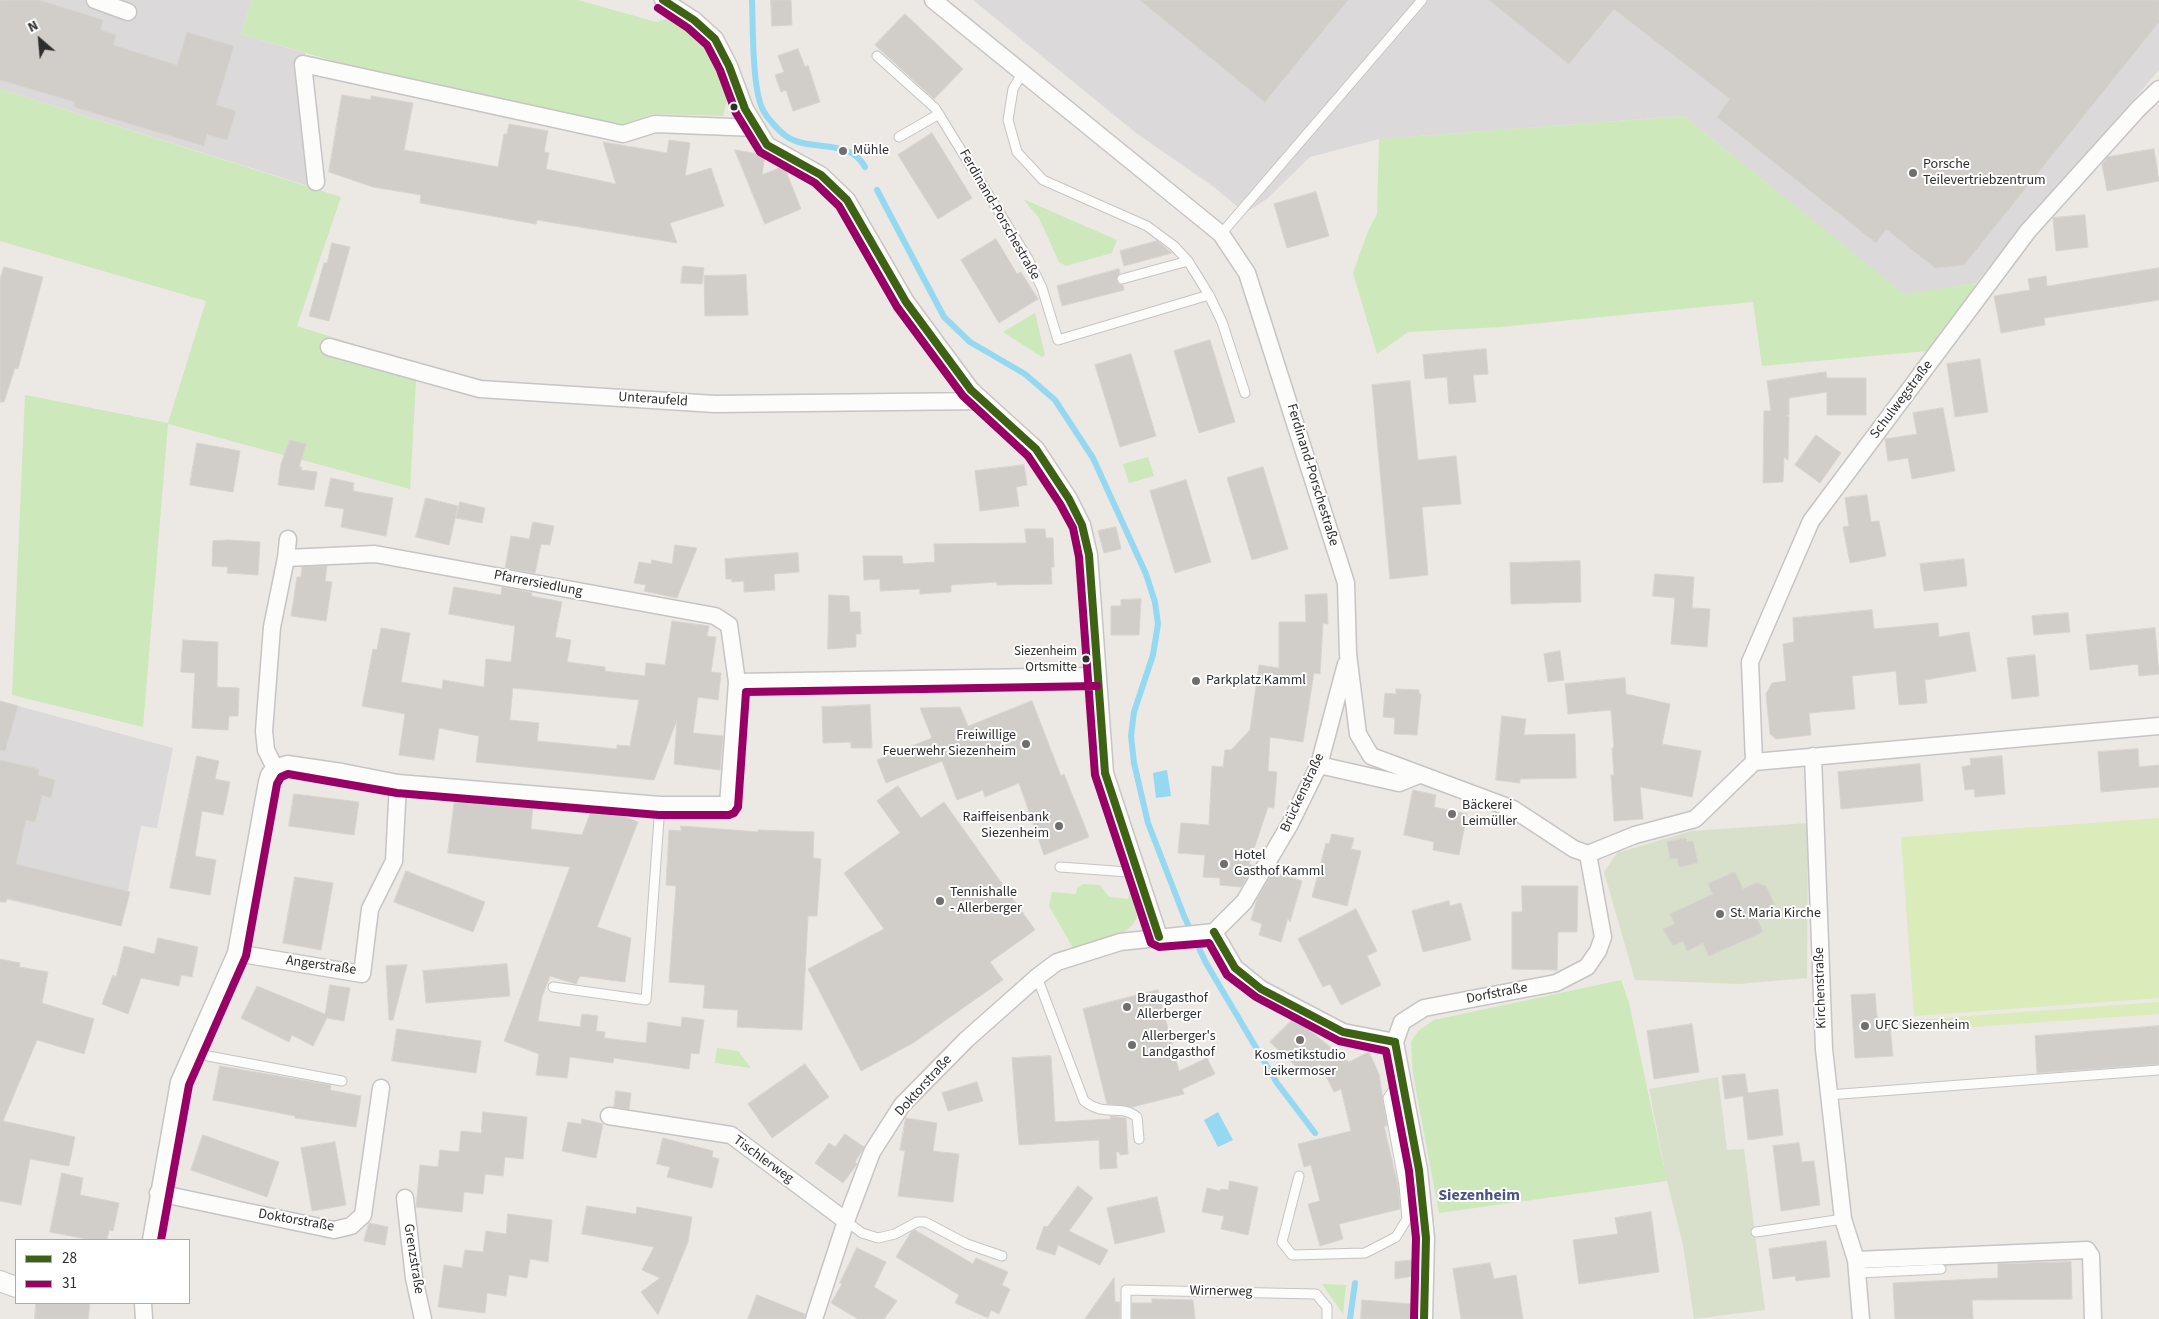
<!DOCTYPE html>
<meta charset="utf-8">
<style>
body{margin:0}
#map{position:relative;width:2159px;height:1319px;overflow:hidden;background:#ece8e4;font-family:"Source Sans 3",sans-serif}
canvas{display:block}
.legend{position:absolute;left:15px;top:1239px;width:175px;height:65px;box-sizing:border-box;background:#fff;border:1px solid #ababab;margin:0;padding:6px 9px;list-style:none;font-size:15px;color:#2e2e2e}
.legend li{display:flex;align-items:center;gap:10px;height:25px}
.legend b{width:25px;border:1px solid #ababab}
.north{position:absolute;left:15px;top:15px;width:50px;height:50px;-webkit-text-stroke:4px #fff;paint-order:stroke;rotate:333deg;font-size:14px;font-weight:700;line-height:20px;text-align:center;color:#2e2e2e}
.north::after{content:'';display:block;margin:auto;width:18px;height:22px;background:#2e2e2e;clip-path:polygon(50% 0,100% 100%,50% 72%,0 100%)}
</style>
<div id="map">
<canvas width="2159" height="1319"></canvas>
<ul class="legend">
<li><b style="height:6px;background:#3d6214"></b>28</li>
<li><b style="height:6px;background:#906"></b>31</li>
</ul>
<div class="north">N</div>
</div>
<script>
const context = document.querySelector('canvas').getContext('2d');
context.lineJoin = 'round';
function fill(path, color) { context.fillStyle = color; context.fill(path, 'evenodd'); }
function stroke(path, color, width, dash) { context.strokeStyle = color; context.lineWidth = width; context.lineCap = dash ? 'butt' : 'round'; context.setLineDash(dash || []); context.stroke(path); }
function label(font, color, halo, rows, align = 'center') {
  context.font = font + ' "Source Sans 3",sans-serif'; context.lineWidth = 4; context.setLineDash([]); context.textBaseline = 'middle'; context.strokeStyle = halo; context.fillStyle = color; for (const [text, x, y, turn = 0] of rows) {
    context.save(); context.translate(x, y); context.rotate((+turn || 0) * Math.PI / 180); context.textAlign = isNaN(turn) ? turn : align; if (halo) context.strokeText(text, 0, 0); context.fillText(text, 0, 0); context.restore();
  }
}
fill(new Path2D(`
 M0,0H252L240,34L305,53L321,190L0,89Z
 M973,0H2159V70L1976,283L1904,295L1684,116L1379,139L1310,157L1267,199L1245,213L1214,187L1136,133Z
 M0,701L173,748L157,828L141,826L121,926L0,898Z`), '#dcd9db');
fill(new Path2D(`
 M252,0H578L656,22L673,17L703,41L729,92L723,116L653,114L624,125L428,88L240,34Z
 M0,89L341,197L297,326L417,364L410,489L168,424L143,727L12,695L25,395L168,423L206,301L0,241Z
 M1684,116L1904,294L1976,283L1949,349L1762,366L1753,302L1500,327L1408,332L1377,354L1353,273L1368,231L1377,214L1379,139Z
 M1023,199L1117,240L1112,253L1066,266L1059,262L1039,218Z
 M1035,313L1045,355L1042,357L1003,332Z
 M1148,457L1154,476L1129,483L1123,464Z
 M1083,884L1100,885L1109,897L1128,899L1131,885C1134,893 1139,904 1138,912C1135,938 1094,942 1073,948L1049,906L1052,892L1076,894L1077,888Z
 M1621,980L1629,1003L1667,1181L1439,1213L1413,1074L1411,1042L1418,1031L1434,1020Z
 M717,1048L738,1051L751,1068L715,1063Z
 M1322,1284L1346,1285L1343,1314Z`), '#cde8bb');
fill(new Path2D(`
 M1808,823L1807,978L1739,984L1635,980L1604,872L1617,853L1691,831Z
 M1718,1077L1727,1150L1744,1149L1765,1310L1694,1319L1683,1245L1667,1181L1649,1089Z`), '#d8e0cb');
fill(new Path2D(`
 M2159,818V998L1914,1016L1901,837Z
 M2159,1002V1014L1915,1031V1020Z`), '#d9ecb9');
fill(new Path2D(`
 M1167,770L1171,796L1156,798L1153,773Z
 M1218,1112L1233,1140L1218,1147L1204,1120Z`), '#94d8f1');
stroke(new Path2D(`
 M752,0C753,26 752,89 763,110C767,118 779,131 786,136C810,153 849,137 865,167
 M877,190L944,317L970,342L1025,374L1055,400L1093,458L1146,574L1155,602L1158,624L1153,655L1134,712L1131,736L1134,763L1148,823L1184,916L1206,963L1277,1083L1315,1133
 M1350,1319L1355,1283`), '#94d8f1', 6);
const building = new Path2D(`
 M0,0H39L103,20L100,30L116,35L113,45L177,65L187,32L234,46L216,105L236,111L227,140L207,134L204,146L74,107L75,102L0,80Z
 M771,0H791L792,25L772,26Z
 M1140,0H1348L1265,102Z
 M1489,0H2159V22L1964,265L1935,268L1886,229L1876,243L1717,117L1730,99L1614,9L1569,64Z
 M905,14L963,69L934,99L875,45Z
 M798,49L805,67L808,65L820,102L793,111L786,90L781,92L775,75L784,72L778,56Z
 M342,95L371,100V96L413,103L404,150L498,167L504,134H507L509,124L548,131L544,152L549,153L546,169L616,184L603,142L667,153L669,140L690,143L685,176L711,168L724,206L670,223L677,243L537,220L536,224L420,203L421,195L373,187L329,172Z
 M932,133L972,198L938,219L898,155Z
 M2154,149L2159,181L2107,191L2102,164L2108,157Z
 M735,150L765,155L762,175L784,166L801,209L765,224Z
 M1316,192L1329,236L1287,248L1274,204Z
 M2085,215L2088,247L2056,251L2053,218Z
 M996,239L1017,274L1021,272L1038,299L999,323L961,260Z
 M1157,241L1172,253L1124,266L1120,251Z
 M332,243L350,247L329,321L309,316L324,263H327Z
 M683,266L704,268L702,284L681,283Z
 M4,267L43,277L18,369L15,368L4,402H0V280Z
 M2159,268V300L2044,318L2045,325L2001,333L1994,296L2030,290L2028,279L2046,276L2047,286Z
 M1119,269L1120,273L1116,280L1118,284L1123,285L1124,290L1062,306L1057,286Z
 M746,275L748,315L705,316L704,276Z
 M1210,340L1235,422L1199,433L1174,351Z
 M1486,349L1488,374L1473,375L1476,402L1449,404L1447,377L1425,379L1423,355Z
 M1131,354L1156,436L1120,447L1095,365Z
 M1980,359L1988,412L1955,417L1947,364Z
 M1826,372L1827,378H1866V415H1827V392L1789,398V415H1786L1789,417L1788,460L1784,457L1783,482L1763,483L1764,411H1771L1767,381Z
 M1410,381L1418,460L1456,456L1461,504L1422,507L1428,575L1390,579L1372,385Z
 M1943,408L1955,471L1912,479L1908,458L1888,461L1885,439L1917,434L1913,413Z
 M1816,435L1841,453L1820,483L1795,465Z
 M290,440L306,444L299,467H302L301,470L317,472L314,490L278,485L281,464Z
 M197,443L240,451L233,492L190,485Z
 M1024,465L1027,485L1016,487L1019,506L980,511L975,471Z
 M1263,467L1288,549L1252,560L1227,478Z
 M331,478L354,483L353,491L393,498L386,536L341,527L344,509L325,506Z
 M1186,480L1211,562L1175,573L1150,491Z
 M1867,495L1871,522L1879,521L1886,556L1850,563L1843,527L1849,526L1845,498Z
 M426,498L458,506L449,545L416,537Z
 M460,502L485,508L482,523L456,518Z
 M533,522L554,526L550,545L541,544L535,573L505,568L511,536L529,539Z
 M1116,527L1121,549L1104,553L1098,531Z
 M1025,529H1045L1046,538H1053L1054,567H1051L1052,584L997,585V582L951,585V592L920,594V589L880,591V579L864,580L863,556H902L903,564L935,562L934,544L1026,543Z
 M229,540L260,542L258,575L227,573L228,567L212,566L213,541Z
 M675,545L697,548L677,598L644,591L646,585L634,583L639,562L651,564L652,560L672,564Z
 M798,553L799,572L774,574L775,590L744,592V581L732,582V579H726L725,559Z
 M1964,559L1967,586L1924,591L1920,564Z
 M1580,561L1581,602L1511,604L1510,563Z
 M327,566L325,581L332,582L326,621L291,616L297,577H301L302,567Z
 M1655,574L1694,577L1692,608L1710,609L1707,647L1671,644L1675,598L1653,596Z
 M454,587L501,595L502,587L532,593L531,596L562,602L555,637L571,640L567,662L605,667V671L645,676L646,663L665,665L672,621L709,626L707,636L716,637L711,672L721,673L718,700L698,697L693,733L723,736L720,770L674,764L677,720L654,780L476,762L479,736L439,728L434,760L399,755L405,714L362,706L373,649L377,650L381,628L410,633L401,682L442,689L443,680L484,687L486,659L511,662L515,626L449,614ZM513,688L639,700L630,746L617,745V749L537,741L539,723L510,720Z
 M1327,594L1328,624L1323,623L1320,674L1314,673L1303,742L1270,737L1268,771L1277,772L1274,808L1268,807L1249,864L1254,866L1241,887L1220,885V878L1203,877L1205,855L1178,853L1181,823L1209,825L1212,766L1223,767L1225,750H1231L1250,730L1259,665L1279,668V622H1306L1305,595Z
 M829,595L849,596L850,612H860L861,634H856V647L828,649Z
 M1141,599L1139,635H1111V606H1121V600Z
 M1872,610L1874,629L1938,623L1939,637L1969,632L1976,671L1925,680L1927,703L1899,705L1896,671L1852,676L1855,709L1809,713L1811,735L1776,739L1770,734L1766,694L1772,683L1786,681L1783,644L1794,642L1793,618Z
 M2068,613L2070,632L2034,635L2032,616Z
 M2155,628L2159,674L2139,676L2138,664L2090,670L2086,635Z
 M183,640L218,642L217,687L239,688L238,716H229L228,730L192,728L195,673L181,672Z
 M1560,651L1564,680L1548,682L1544,654Z
 M2035,655L2039,696L2012,699L2007,658Z
 M1625,678L1626,694L1670,704L1662,744L1701,751L1692,797L1640,787L1643,819L1614,821L1611,775H1614L1612,748H1614L1611,710L1568,714L1565,684Z
 M1396,689L1419,690V694H1421L1417,735L1394,734L1395,718L1383,717L1385,693L1396,694Z
 M0,701L18,706L5,751L0,750Z
 M1032,701L1061,776L1064,774L1089,837L1044,855L1019,783L985,797L983,790L957,800L942,761L886,783L877,760L932,738L920,708L960,707L968,726Z
 M870,705L872,748H851V742L823,743L822,707Z
 M1502,716L1526,719L1524,735L1575,734L1576,778L1520,779V783L1496,780Z
 M2138,749L2139,767L2159,765V787L2101,792L2098,752Z
 M197,756L219,761L215,779L230,782L223,815L202,811L195,856L216,860L210,895L170,888Z
 M2002,756L2005,794L1975,797L1974,789L1965,790L1962,767L1971,765L1970,759Z
 M0,760L39,769L38,775L55,780L51,798L42,795L35,822L26,820L16,864L130,892L121,926L7,898L6,902H0Z
 M1920,764L1923,801L1841,809L1838,772Z
 M898,786L921,818L944,802L1035,930L990,962L1003,980L913,1043L861,1071L808,969L884,929L844,873L900,833L877,801Z
 M1413,790L1436,795L1434,807L1467,814L1459,855L1433,850L1434,842L1404,835Z
 M294,794L359,802L354,835L289,826Z
 M455,798L533,804L531,829L582,835L592,809L605,813L606,810L610,811L638,822L597,927L631,938L625,982L580,976L576,984L550,976L542,997L538,1021L580,1027L582,1014L598,1016L596,1031L605,1032L604,1038L646,1043L648,1022L681,1027L682,1017L704,1020L699,1054L691,1053L689,1069L614,1058L613,1063L570,1057L567,1078L536,1075L539,1054L504,1041L570,867L448,853Z
 M681,826L758,832V830L814,832L813,858L821,859L817,916H808L802,1030L737,1027L738,1010L703,1008L705,985L669,982L676,886L666,885L669,830L681,831Z
 M1332,834L1354,838L1351,849L1361,851L1347,906L1312,897L1326,843L1329,844Z
 M1686,838L1687,842L1693,841L1698,863L1679,867L1677,858L1670,859L1667,842Z
 M406,871L485,902L473,932L394,902Z
 M1273,872L1302,881L1290,922L1288,918L1281,942L1259,935L1262,924L1251,920L1257,899Z
 M1735,872L1743,889L1756,883L1766,886L1774,903L1770,913L1757,919L1763,932L1709,956L1703,943L1687,951L1683,941L1673,946L1663,929L1675,924L1670,914L1713,894L1708,884Z
 M295,877L333,883L321,950L283,943Z
 M1522,886H1578L1577,932H1558L1557,970L1512,969V912H1522Z
 M1449,901L1450,906L1461,903L1471,940L1423,952L1412,911Z
 M1356,909L1377,951L1367,956L1381,985L1341,1005L1330,984L1323,987L1298,939Z
 M158,938L198,947L192,977L181,975L179,986L141,978L128,1014L102,1004L113,975L116,977L124,946L154,954Z
 M0,959L20,963L19,967L48,972L42,1003L94,1019L84,1054L37,1040L3,1121L75,1137L69,1166L30,1159L21,1205L0,1201Z
 M507,964L510,996L426,1003L423,971Z
 M407,965L393,1020H389L386,966Z
 M330,985L350,988L344,1021L327,1018L313,1046L292,1035L289,1042L241,1018L257,986L325,1014Z
 M1158,990L1179,1071L1207,1058L1215,1074L1182,1089L1184,1094L1132,1107L1107,1104L1083,1009Z
 M1875,994L1878,1027L1890,1026L1893,1056L1855,1058L1851,995Z
 M1294,1018L1349,1062L1369,1052L1379,1074L1387,1126H1384L1398,1186L1400,1209L1339,1224L1343,1239L1320,1246L1308,1204L1320,1201L1311,1165L1304,1167L1298,1144L1351,1131L1341,1089L1334,1092L1320,1064L1303,1073L1270,1042Z
 M1692,1024L1699,1072L1654,1079L1647,1031Z
 M2159,1026V1064L2037,1073L2035,1036Z
 M397,1029L481,1041L476,1073L392,1061Z
 M1051,1056L1055,1122L1111,1119L1110,1116L1126,1118L1128,1154L1120,1155L1119,1152H1116L1117,1168L1100,1169L1099,1140L1019,1145L1012,1058Z
 M805,1064L829,1097L772,1138L748,1104Z
 M220,1066L331,1085L330,1090L361,1096L356,1127L295,1118V1116L213,1100Z
 M1745,1074L1748,1093L1778,1089L1783,1135L1748,1140L1743,1096L1725,1099L1722,1076Z
 M977,1082L983,1101L948,1111L942,1093Z
 M616,1091L631,1093L629,1109L614,1107Z
 M483,1112L527,1117L523,1159L505,1157L503,1176L485,1174L483,1194L464,1192L462,1212L416,1207L420,1165L438,1167L440,1150L459,1152L461,1131L481,1133Z
 M906,1118L937,1123L933,1151L959,1154L953,1202L898,1196L905,1151L900,1150Z
 M582,1119L603,1124L596,1158L562,1151L568,1122L581,1124Z
 M845,1134L864,1147L855,1162L857,1164L843,1183L815,1163L829,1143L835,1147Z
 M203,1135L279,1162L267,1197L191,1170Z
 M663,1138L713,1151L712,1157L719,1159L712,1188L667,1177L670,1167L657,1164Z
 M335,1142L346,1205L312,1211L301,1148Z
 M1799,1143L1802,1162L1814,1161L1820,1205L1781,1211L1773,1146Z
 M62,1173L83,1178L80,1195L119,1203L113,1231L109,1230L107,1240H92L50,1232Z
 M1230,1181L1258,1187L1248,1235L1221,1229L1224,1216L1202,1212L1207,1188L1220,1191L1221,1189L1228,1190Z
 M1078,1186L1093,1198L1069,1231L1108,1250L1100,1265L1058,1245L1055,1255L1036,1249L1044,1226L1047,1227Z
 M1157,1197L1165,1232L1115,1244L1107,1208Z
 M587,1206L636,1214L637,1207L692,1217L688,1242L658,1315L641,1292L660,1278L642,1270L654,1247L582,1234Z
 M1651,1212L1659,1272L1579,1284L1573,1240L1618,1234L1615,1218Z
 M508,1214L552,1220L548,1262L530,1259L527,1278L509,1275L506,1296L487,1293L485,1313L438,1307L444,1265L462,1268L465,1250L483,1252L486,1231L506,1234Z
 M369,1223L388,1227L385,1245L364,1241Z
 M915,1230L973,1264L976,1258L1008,1272L1002,1285L1010,1289L999,1314L991,1310L988,1318L955,1303L959,1295L896,1257L911,1232Z
 M1826,1241L1830,1277L1796,1281L1795,1276L1773,1279L1769,1249Z
 M857,1248L886,1262L874,1287L897,1301L884,1319H858L831,1303L842,1284L840,1283Z
 M1415,1260L1414,1276L1395,1279V1262Z
 M2071,1262L2072,1299L1972,1300L1973,1319H1895L1893,1283L1998,1278V1264Z
 M1490,1263L1494,1279L1516,1275L1523,1319H1461L1453,1269Z
 M1114,1278L1115,1302H1120V1319H1085Z
 M757,1295L805,1314L804,1319H748Z
 M1152,1299L1193,1300L1195,1319H1132V1303H1152Z
 M1362,1300L1411,1304L1413,1319H1361Z
 M36,1303H90L88,1319H35Z`);
fill(building, '#d1ceca');
stroke(building, '#d7d4d0', 1);
const service = new Path2D(`
 M877,56L935,108L1028,259L1042,288L1058,340L1209,295L1188,261L1174,246L1147,226L1043,180L1017,152L1008,120L1013,89L1023,72
 M899,137L939,114
 M1221,234L1422,0
 M1122,279L1188,261
 M1209,295L1222,322L1245,393
 M1060,867L1128,872L1135,869
 M1037,977L1084,1101C1106,1118 1119,1103 1137,1117L1139,1139
 M553,987L646,1000L660,805
 M192,1053L342,1081
 M1828,1095L2159,1070
 M1299,1176L1282,1242L1292,1255L1365,1253L1396,1237L1407,1219L1404,1185L1388,1098L1400,1080
 M846,1221L862,1233L878,1238L895,1234L917,1222H925L967,1244L1002,1256
 M1756,1232L1843,1219
 M1858,1273L1941,1269
 M1126,1319V1290L1316,1294L1327,1307V1319`);
const minor = new Path2D(`
 M95,0L128,12
 M663,0L694,20L715,39L729,66L745,109L767,145L821,175L847,200L906,302L971,390L1036,449L1069,499L1082,525L1089,555L1105,773L1159,937
 M933,0L1221,234L1247,273L1346,583L1348,654L1358,734L1371,756L1513,809L1574,849L1588,854
 M316,182L303,64L623,134L655,124L757,128
 M329,347L480,389L715,404L983,401
 M286,558L288,539
 M1813,756L1824,1049L1843,1219L1856,1260L1861,1319
 M1754,762L1750,662L1811,521L2028,231L2139,108L2159,89
 M1319,765L1399,783L1419,775
 M275,768L266,750L264,731L272,627L286,558L375,554L715,616L729,625L737,682
 M1588,854L1635,835L1695,819L1754,762L2159,726
 M1214,932L1244,902L1290,824L1319,765L1346,664
 M1214,932L1235,968L1261,989L1343,1032L1395,1042
 M236,953L362,974L370,909L394,861L398,783
 M609,1116L731,1135L846,1221
 M158,1193L334,1230L351,1226L363,1215L381,1088
 M405,1198L414,1278L423,1319
 M151,1240L179,1082L236,953L267,782L269,775L275,768L287,764L342,772L398,783L660,805H728L737,682L1097,676
 M1856,1260L2087,1250L2091,1256L2093,1319
 M143,1303L144,1319
 M814,1319L846,1221L872,1152L902,1105L966,1040L1037,977L1057,962L1120,942L1214,932
 M1424,1319L1426,1238L1419,1170L1395,1042L1402,1022L1424,1008L1556,983L1587,967L1598,951L1603,937L1588,854`);
const tertiary = new Path2D(`
 M0,1281L16,1287`);
stroke(service, '#c6c4c5', 11);
stroke(minor, '#c6c4c5', 19);
stroke(tertiary, '#c6c4c5', 22);
stroke(service, '#fcfcfb', 9);
stroke(minor, '#fcfcfb', 16);
stroke(tertiary, '#fcfcfb', 20);
stroke(new Path2D(`
 M663,0L694,20L715,39L729,66L745,109L767,145L821,175L847,200L906,302L971,390L1036,449L1069,499L1082,525L1089,555L1105,773L1159,937
 M1214,932L1235,968L1261,989L1343,1032L1395,1042
 M1395,1042L1419,1170L1426,1238L1424,1319`), '#3d6214', 8);
stroke(new Path2D(`
 M658,8L688,28L707,45L720,70L736,113L760,152L815,183L839,206L897,307L963,396L1028,456L1060,504L1073,528L1079,557L1095,775L1151,943L1159,947L1209,943L1227,975L1256,997L1339,1041L1386,1051L1409,1171L1416,1238L1414,1319
 M161,1240L189,1085L246,956L277,784L281,777L288,774L397,793L659,815H729L734,813L738,807L746,692L1097,686`), '#906', 8);
for (const [x, y, r, color] of [
 [734,107,4.5,"#2e2e2e"],
 [843,151,5,"#706f6e"],
 [1913,173,5,"#706f6e"],
 [1086,659,4.5,"#2e2e2e"],
 [1196,681,5,"#706f6e"],
 [1026,744,5,"#706f6e"],
 [1452,814,5,"#706f6e"],
 [1059,826,5,"#706f6e"],
 [1224,864,5,"#706f6e"],
 [940,901,5,"#706f6e"],
 [1720,914,5,"#706f6e"],
 [1127,1007,5,"#706f6e"],
 [1865,1026,5,"#706f6e"],
 [1300,1040,5,"#706f6e"],
 [1132,1045,5,"#706f6e"]
]) { const dot = new Path2D(); dot.arc(x, y, r, 0, 2 * Math.PI); context.fillStyle = color; context.fill(dot); stroke(dot, '#fff', 2); }
label('13px', '#2e2e2e', '#fff', [
 ["Siezenheim",1077,652],
 ["Ortsmitte",1077,668]
], 'right');
label('14px', '#2e2e2e', '#fff', [
 ["Mühle",853,151],
 ["Porsche",1923,165],
 ["Teilevertriebzentrum",1923,181],
 ["Parkplatz Kamml",1206,681],
 ["Freiwillige",1016,736,"right"],
 ["Feuerwehr Siezenheim",1016,752,"right"],
 ["Bäckerei",1462,806],
 ["Leimüller",1462,822],
 ["Raiffeisenbank",1049,818,"right"],
 ["Siezenheim",1049,834,"right"],
 ["Hotel",1234,856],
 ["Gasthof Kamml",1234,872],
 ["Tennishalle",950,893],
 ["- Allerberger",950,909],
 ["St. Maria Kirche",1730,914],
 ["Braugasthof",1137,999],
 ["Allerberger",1137,1015],
 ["UFC Siezenheim",1875,1026],
 ["Allerberger's",1142,1037],
 ["Landgasthof",1142,1053],
 ["Kosmetikstudio",1300,1056,"center"],
 ["Leikermoser",1300,1072,"center"]
], 'left');
label('14px', '#2e2e2e', '#fff', [
 ["Ferdinand-Porschestraße",999,215,60],
 ["Unteraufeld",653,400,4],
 ["Schulwegstraße",1902,400,-53],
 ["Ferdinand-Porschestraße",1312,475,73],
 ["Pfarrersiedlung",538,584,11],
 ["Brückenstraße",1303,793,-65],
 ["Angerstraße",321,966,8],
 ["Kirchenstraße",1821,988,-92],
 ["Dorfstraße",1497,994,-11],
 ["Doktorstraße",924,1086,-48],
 ["Tischlerweg",763,1160,36],
 ["Doktorstraße",296,1221,10],
 ["Grenzstraße",413,1259,81],
 ["Wirnerweg",1221,1292,1]
]);
label('bold 16px', '#4a5482', '#fff', [
 ["Siezenheim",1479,1196]
]);
</script>
